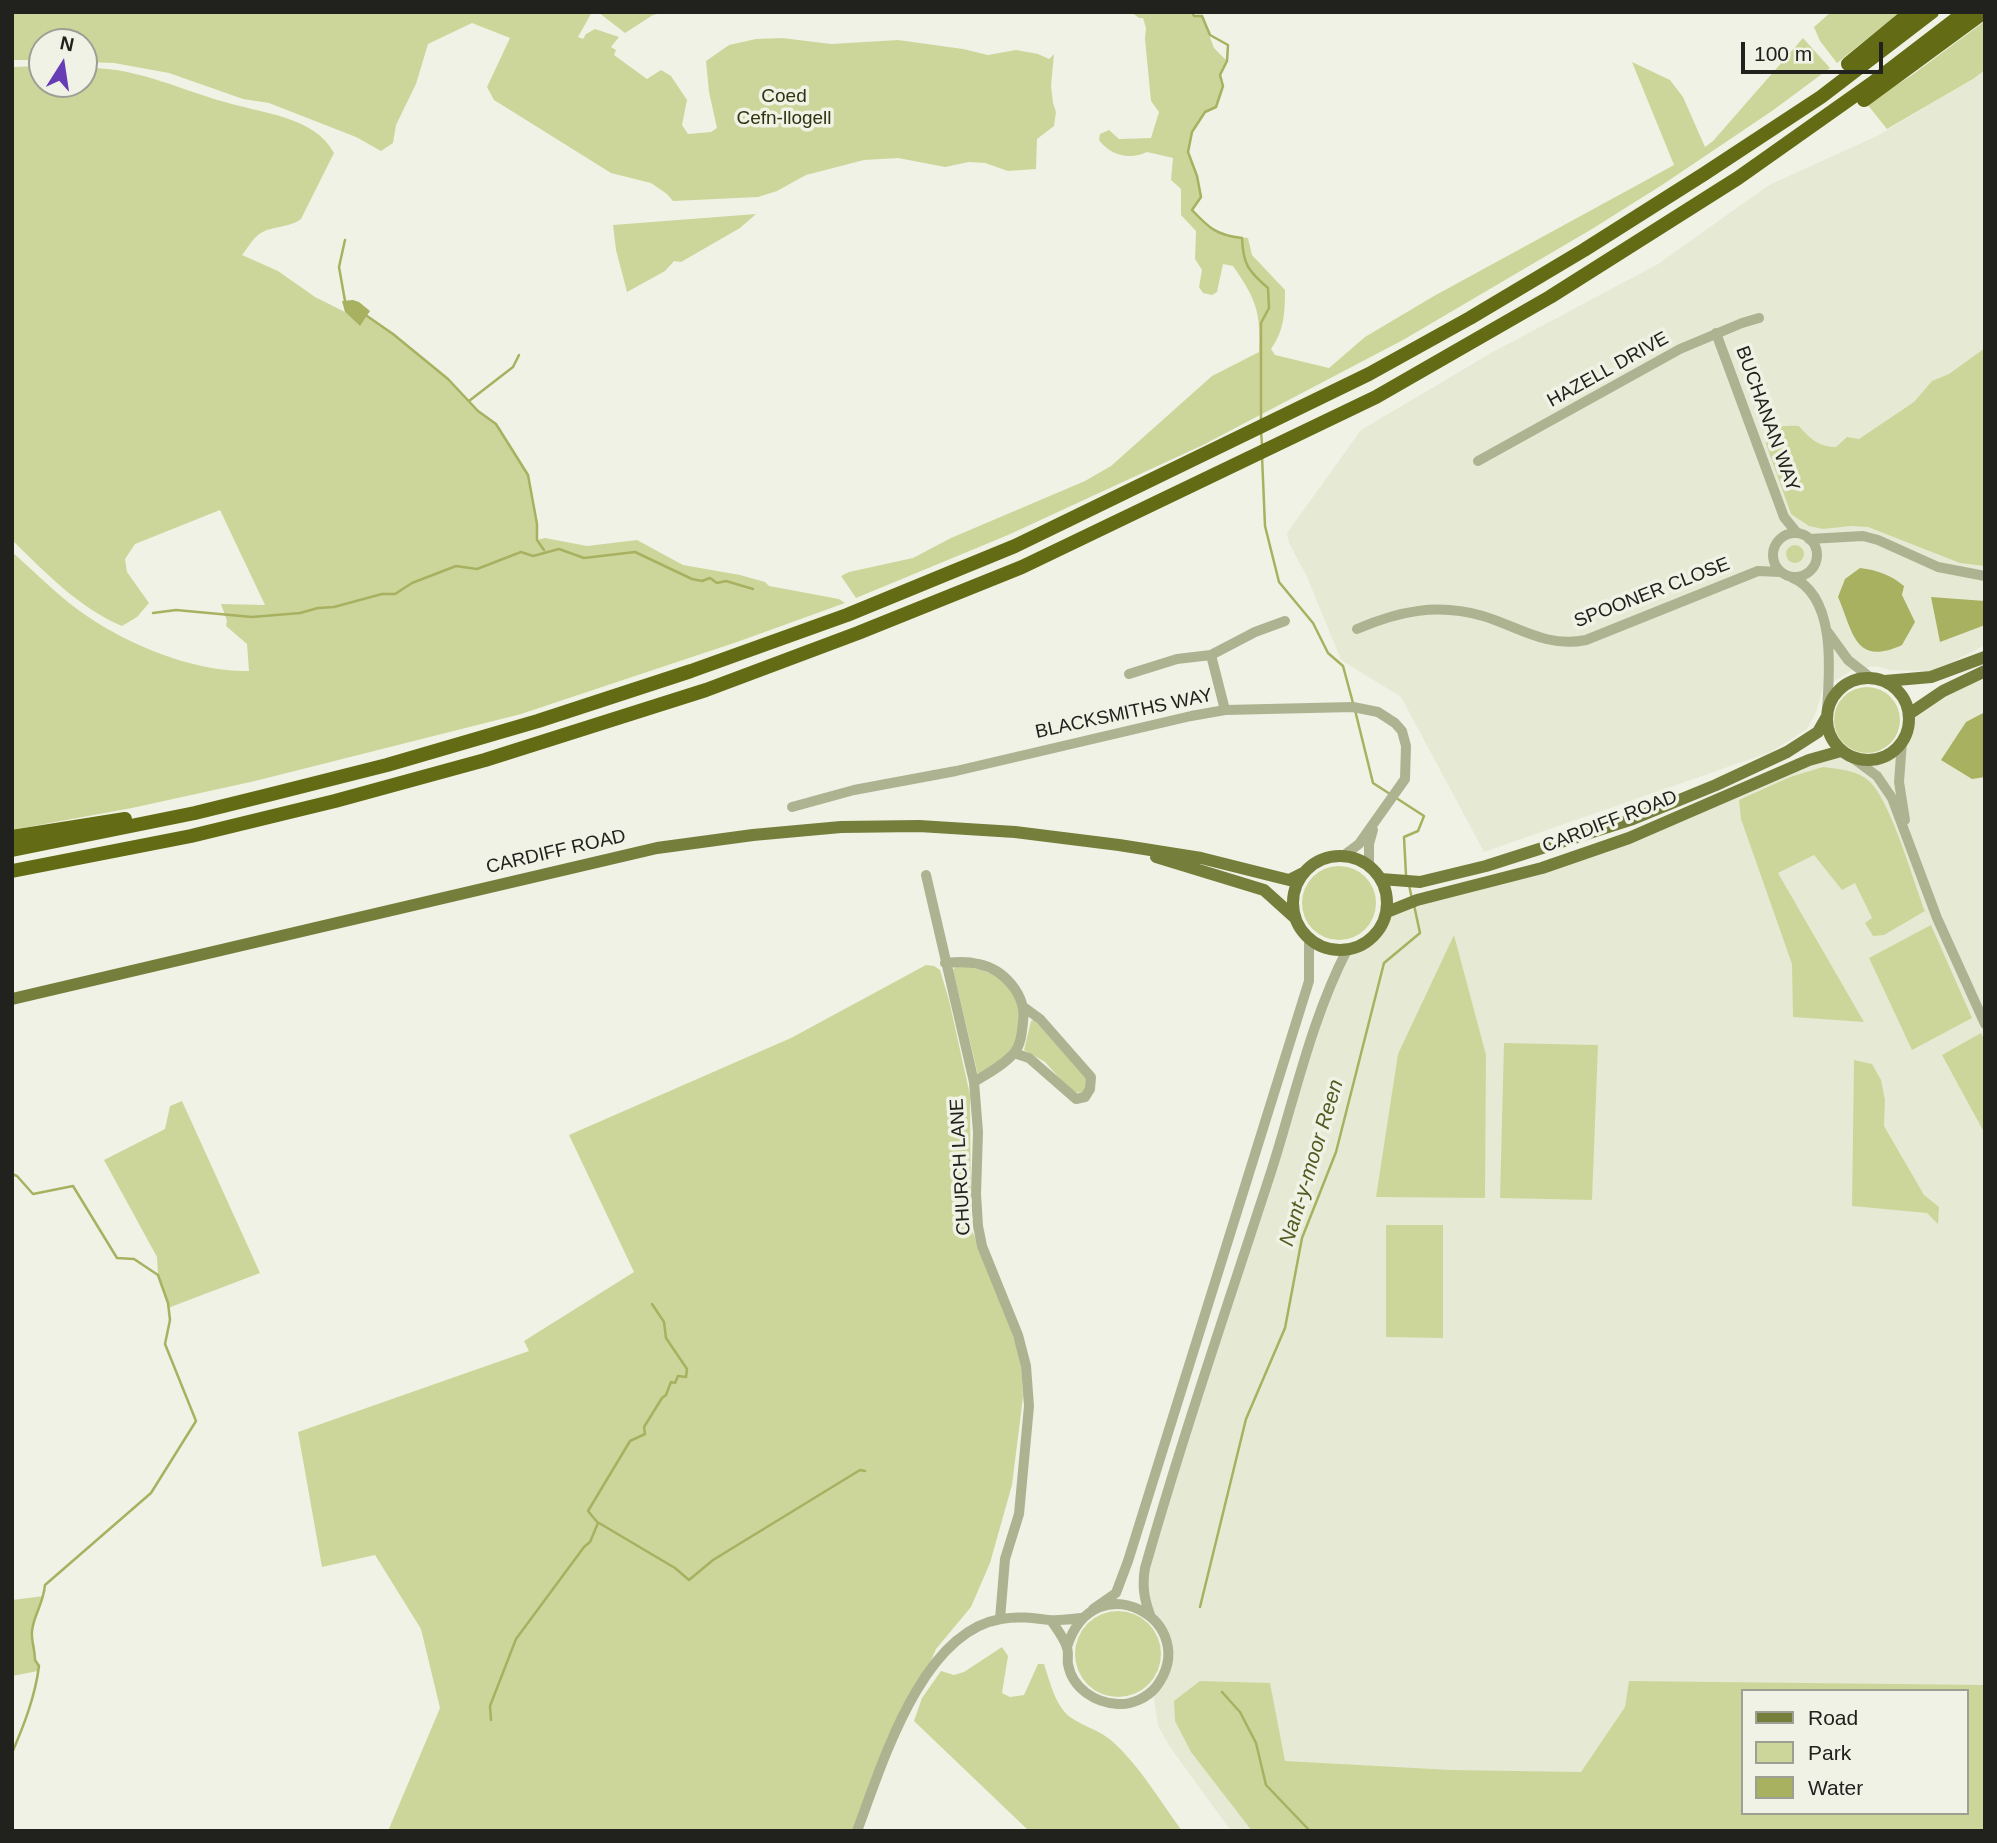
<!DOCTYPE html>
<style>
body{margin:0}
#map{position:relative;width:1997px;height:1843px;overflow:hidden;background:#f0f2e5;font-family:Helvetica,sans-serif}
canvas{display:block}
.frame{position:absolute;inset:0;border:14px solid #21221d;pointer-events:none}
.legend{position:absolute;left:1741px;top:1689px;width:228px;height:126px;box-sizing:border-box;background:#f0f2e5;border:2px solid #9d9f95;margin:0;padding:9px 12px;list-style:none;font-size:21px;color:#21221d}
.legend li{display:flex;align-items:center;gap:14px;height:35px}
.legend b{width:35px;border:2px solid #9d9f95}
.north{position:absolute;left:28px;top:28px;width:70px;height:70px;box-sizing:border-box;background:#f0f2e5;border:2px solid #9d9f95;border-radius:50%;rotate:12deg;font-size:19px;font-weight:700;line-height:28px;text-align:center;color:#21221d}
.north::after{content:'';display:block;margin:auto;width:24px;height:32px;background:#673db5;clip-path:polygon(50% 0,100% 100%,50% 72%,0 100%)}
.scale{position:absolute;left:1741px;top:42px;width:142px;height:32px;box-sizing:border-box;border:4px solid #21221d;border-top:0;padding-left:9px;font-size:21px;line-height:24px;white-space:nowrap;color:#21221d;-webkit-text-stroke:5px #f0f2e5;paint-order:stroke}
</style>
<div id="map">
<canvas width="1997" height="1843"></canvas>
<div class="frame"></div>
<ul class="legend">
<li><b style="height:9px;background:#767e3c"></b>Road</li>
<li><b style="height:19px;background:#cdd69a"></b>Park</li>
<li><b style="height:19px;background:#a7b160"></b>Water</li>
</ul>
<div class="north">N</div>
<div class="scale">100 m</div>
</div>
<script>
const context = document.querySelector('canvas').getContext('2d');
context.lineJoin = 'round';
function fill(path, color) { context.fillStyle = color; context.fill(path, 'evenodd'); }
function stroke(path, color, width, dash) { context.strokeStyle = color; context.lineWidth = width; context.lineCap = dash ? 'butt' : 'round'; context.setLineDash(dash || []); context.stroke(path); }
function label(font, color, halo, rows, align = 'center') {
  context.font = font + ' Helvetica,sans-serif'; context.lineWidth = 7; context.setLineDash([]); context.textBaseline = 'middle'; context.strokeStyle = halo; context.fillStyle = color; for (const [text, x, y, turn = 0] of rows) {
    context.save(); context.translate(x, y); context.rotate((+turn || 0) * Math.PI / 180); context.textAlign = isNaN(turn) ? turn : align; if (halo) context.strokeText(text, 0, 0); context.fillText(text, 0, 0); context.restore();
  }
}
fill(new Path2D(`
 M1985,70V645L1948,664L1929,671L1890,670L1876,666L1853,670L1823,688L1816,713L1807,729L1771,752L1484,852L1401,697L1341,660L1307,577L1289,543L1287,533L1361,430L1491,353L1658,264L1769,185L1877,136L1973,79Z
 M1985,671V1831H1231L1170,1747L1158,1726L1153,1691L1168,1655L1142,1585L1310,1043L1347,950L1370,940L1381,927L1387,912L1542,868L1841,751L1860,759L1871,760L1887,755L1902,742L1908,726L1909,714ZM1743,1691H1967V1813H1743Z`), '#e6ead5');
fill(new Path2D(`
 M12,12H592L578,37L583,39L586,34L595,29L619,37L611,47L616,50L614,55L647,79L661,70L671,76L687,100L682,125L688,134L711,132L717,128L709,92L706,61L729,45L756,39L782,38L831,44L898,40L963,49L988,55L1016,50L1038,54L1049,59L1054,54L1051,86L1053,103L1056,112L1054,126L1037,139L1036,169L1008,171L985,163L969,162L945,167L898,158L864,160L806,175L777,191L758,197L673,201L667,194L651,183L611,173L494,100L487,87L510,38L472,23L428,44L416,84L396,125L393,143L381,151L356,137L269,103L243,99L169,73L114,63L84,62V42H42V60H12Z
 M598,12H666L653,15L625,33Z
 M1131,12H1192L1195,16H1202L1214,48L1227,61L1220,75L1223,86L1216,107L1204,112L1193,132L1188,152L1197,176L1201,197L1192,211C1212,231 1219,235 1248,238L1252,255L1285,290C1285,313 1284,331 1271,349L1275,355L1329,368L1365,337L1434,296L1674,165L1632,62L1670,80L1683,97L1705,147L1713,141L1803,38L1830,68L1772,111L1662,185L1592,229L1403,340L1203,445L1008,535L856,598L841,576L849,572L913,558L951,538L1085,481L1111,466L1212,376L1259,352C1261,312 1256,299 1233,266L1223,264L1217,292L1212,295L1203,293L1199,287L1202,270L1195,259L1196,231L1181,215V189L1171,180L1173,158L1147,152C1130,160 1111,156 1099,140L1100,134L1109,130L1119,139L1151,138L1159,112L1151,101L1145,39L1146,28L1143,18H1139Z
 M1831,12H1900L1837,63L1820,41L1814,27Z
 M1985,21V70L1973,79L1887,129L1867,104L1912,75Z
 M42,66V84H84V68C134,66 178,89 225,102C259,113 315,116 334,153L301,219C288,229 269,225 257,236C251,241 247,249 242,255L278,271L315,297L345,312L359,325L367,316L393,334L448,379L478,411L496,424L528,475L537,524V540L545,538L587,546L637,540L683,565L740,575L765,582L769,586L839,599L845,603L737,642L521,714L255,781L132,808L12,830V552C34,571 54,592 77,609C123,643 191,672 249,671L247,644L226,626L227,621L221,604L265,605L220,510L135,544L125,559L127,572L149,603L137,617L122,626C79,608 45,572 12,540V67Z
 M756,214L740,228L681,262L674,261L665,271L627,292L616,250L613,225Z
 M1985,348V566L1960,563L1868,527L1851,526L1823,529L1809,526L1791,514L1766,444C1766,425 1785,425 1799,426C1810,439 1819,447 1836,447L1847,437L1859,439L1914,402L1932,381L1949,374Z
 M1786 554a9 9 0 1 1 18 0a9 9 0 1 1-18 0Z
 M1834 720a33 33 0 1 1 66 0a33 33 0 1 1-66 0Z
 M1823,767C1839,769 1857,770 1869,781C1891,801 1913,880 1925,911L1884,935L1873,936L1865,923L1872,918L1855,883L1842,890L1814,855L1778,873L1864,1022L1793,1017L1792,964L1741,819L1739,800L1790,777Z
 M1302 903a37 37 0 1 1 74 0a37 37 0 1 1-74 0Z
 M1931,925L1972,1018L1912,1050L1869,958Z
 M1454,935L1486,1055L1485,1198L1376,1197L1398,1054Z
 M926,965L934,966L940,970L949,1000L970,1095L971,1228L1003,1305L1021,1360L1023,1397L1012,1485L990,1563L971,1607L936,1649L857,1831H388L440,1708L421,1629L375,1555L322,1567L298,1432L529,1351L524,1341L634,1272L569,1135L791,1038Z
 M957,965C994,971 1022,980 1019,1023C1019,1033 1017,1045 1010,1053C1002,1062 988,1068 978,1075L953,970Z
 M1034,1020L1089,1081L1083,1093L1072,1092L1045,1062L1024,1050L1031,1021Z
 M1981,1033L1985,1041V1134L1942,1055Z
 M1504,1043L1598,1045L1592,1200L1500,1198Z
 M1854,1060L1872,1064L1881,1080L1885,1100L1884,1126L1924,1195L1939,1207L1938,1224L1927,1213L1852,1206Z
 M182,1101L260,1273L168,1308V1302L158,1275L157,1257L104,1160L165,1129L170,1106Z
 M1386,1225H1443V1338L1386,1337Z
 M44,1596L35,1618L31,1635L35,1647V1660L39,1666L38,1671L12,1676V1600Z
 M1075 1654a43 43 0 1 1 86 0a43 43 0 1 1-86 0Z
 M1002,1647L1008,1656L1002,1693L1010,1697L1024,1695L1038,1664H1044C1050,1682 1055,1705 1070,1717C1082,1726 1098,1729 1112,1741C1140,1766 1160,1801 1182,1831H1029L914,1721L922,1698L941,1671L954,1675L964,1672Z
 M1200,1681L1270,1683L1285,1761L1451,1770L1581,1772L1625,1707L1629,1681L1985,1685V1831H1252L1191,1752L1175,1721L1174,1701ZM1743,1691H1967V1813H1743Z`), '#cdd69a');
fill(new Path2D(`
 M353,300L359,302L370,311L360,326L345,312L342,301Z
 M1860,568C1877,570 1891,575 1904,586L1902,595L1915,622L1902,645C1854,667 1853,631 1838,597L1845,579Z
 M1931,597L1985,601V625L1940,642Z
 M1985,712V777L1972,779L1941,760L1966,722Z`), '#a7b160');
stroke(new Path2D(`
 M1192,12L1194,16H1202L1210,35L1228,45L1227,61L1220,75L1223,86L1216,107L1205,112L1192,132L1188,152L1197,176L1201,197L1192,210C1209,228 1216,235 1242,238C1243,264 1248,271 1268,288L1269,308L1261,323V421
 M345,240L339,267L345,301
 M367,316L393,334L448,379L478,411L496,424L528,475L537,524V540L544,550
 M469,401L513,367L519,355
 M1261,431L1262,445
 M1262,456L1265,526L1279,582L1313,623L1328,653L1343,666L1353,703
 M153,613L176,610L252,617L300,613L318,608L334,607L382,594H395L412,583L456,566L477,569L521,552L533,556L559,549L584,558L635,552L692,579L702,581L710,578L717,583L726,581L753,589
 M1355,710L1373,783L1424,816L1418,831L1404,837L1406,875
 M1409,885L1412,899
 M12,1174L17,1176L33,1194L73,1186L117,1258L134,1259L158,1275L168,1303L170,1320L165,1344L196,1421L151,1493L45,1585C43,1605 34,1614 32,1631C31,1640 35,1650 35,1660L39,1666C35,1697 24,1725 12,1753
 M599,1523L675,1568L689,1580L713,1560L860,1470L865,1471
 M1200,1607L1246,1419L1285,1328L1302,1238L1336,1152L1384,963L1420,933L1414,905
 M1222,1692L1240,1712L1256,1743L1266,1785L1310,1831
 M491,1720L490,1706L516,1639L584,1547L590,1542L598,1523L588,1511L630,1441L645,1434L644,1427L662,1398L666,1395L671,1382L675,1383L678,1376L686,1377L687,1369L666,1338L664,1322L652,1304`), '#a7b160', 2.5);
stroke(new Path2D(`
 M1716,333L1784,517L1797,533
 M1478,461L1680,349L1742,323L1759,318
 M1773 555a22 22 0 1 1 44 0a22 22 0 1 1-44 0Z
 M1809,539L1863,536L1878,540L1938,567L1985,576
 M1791,577C1836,595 1830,669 1827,709
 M1357,629C1399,611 1437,603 1483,616C1519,627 1546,648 1586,640L1758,571L1780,572
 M1827,631L1848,660L1871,678
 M1211,655L1225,710
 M1129,674L1177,659L1211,655L1255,632L1285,621
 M1902,742L1899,782L1905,820
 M1850,756L1877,776L1892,798L1937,918L1985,1024
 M792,807L854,790L956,771L1191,716L1225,710L1353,707L1378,712L1395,723L1402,731L1406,746L1405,779L1359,844L1343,856
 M1369,866V844L1373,830
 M926,875L974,1082L978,1132L976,1194L978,1226L982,1246L1018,1335L1026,1366L1029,1406L1019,1514L1005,1559L1000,1619
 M945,963C956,962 967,961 978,964C1004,969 1027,995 1023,1022C1022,1032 1021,1045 1014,1053C1004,1065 987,1074 974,1082
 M1014,1053L1029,1058L1076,1099L1085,1097L1090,1089L1091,1077L1040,1019L1025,1008
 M1093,1609L1116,1593L1128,1561L1309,981V940
 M1150,1615C1144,1598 1142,1586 1145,1568C1183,1435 1228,1304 1271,1172C1295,1097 1311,1020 1347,950
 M1051,1620C1056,1628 1065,1639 1067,1648C1069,1653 1067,1659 1068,1664C1072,1688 1095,1703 1118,1704C1131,1705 1147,1698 1156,1687C1205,1622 1094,1560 1067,1647
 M857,1831C882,1765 921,1632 1001,1619C1018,1616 1033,1618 1049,1620C1060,1621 1071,1619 1081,1618`), '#adb391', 10);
stroke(new Path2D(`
 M1827 719a41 41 0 1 1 82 0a41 41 0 1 1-82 0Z
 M1885,681L1931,677L1985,657
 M1909,714L1943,691L1985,671
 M1293 903a47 47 0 1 1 94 0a47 47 0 1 1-94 0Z
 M1156,857L1264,890L1294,917
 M1381,879L1420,882L1486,866L1633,819L1716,785L1787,752L1818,732L1826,718
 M1387,912L1417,900L1542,868L1629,838L1809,760L1841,751
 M12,999L657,848L753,835L841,827L919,826L1015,832L1119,845L1201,858L1289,880L1303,873`), '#767e3c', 12);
stroke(new Path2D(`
 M1848,64L1911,12
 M1864,100L1984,12
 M12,837L125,819
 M12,850L195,813L268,795L387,765L538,721L691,671L847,615L1015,546L1369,374L1470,318L1584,250L1704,174L1821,97L1932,12
 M12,871L191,836L335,801L485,760L706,690L858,633L1022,567L1376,397L1550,297L1738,178L1871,84L1965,12`), '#636b14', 14);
label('19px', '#303411', '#f0f2e5', [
 ["Coed",784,97],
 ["Cefn-llogell",784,119]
]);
label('19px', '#21221d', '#f0f2e5', [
 ["HAZELL DRIVE",1608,370,-29],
 ["BUCHANAN WAY",1767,419,70],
 ["SPOONER CLOSE",1652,593,-21],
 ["BLACKSMITHS WAY",1124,714,-12],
 ["CARDIFF ROAD",1610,822,-21],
 ["CARDIFF ROAD",556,852,-13],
 ["CHURCH LANE",961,1167,-93]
]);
label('italic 21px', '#545b20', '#f0f2e5', [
 ["Nant-y-moor Reen",1312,1163,-73]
]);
</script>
